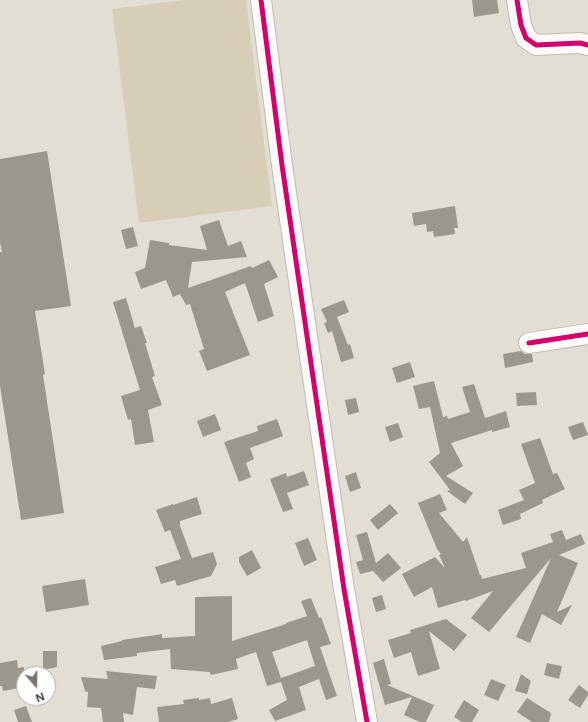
<!DOCTYPE html>
<style>
body{margin:0}
#map{position:relative;width:588px;height:722px;overflow:hidden;background:#e3ded3;font-family:Figtree,sans-serif}
canvas{display:block}
.north{position:absolute;left:16px;top:666px;width:40px;height:40px;box-sizing:border-box;background:#fff;border:1px solid #b1b0ad;border-radius:50%;rotate:160deg;font-size:11px;font-weight:700;line-height:16px;text-align:center;color:#3d3931}
.north::after{content:'';display:block;margin:auto;width:14px;height:18px;background:#77736a;clip-path:polygon(50% 0,100% 100%,50% 72%,0 100%)}
</style>
<div id="map">
<canvas width="588" height="722"></canvas>
<div class="north">N</div>
</div>
<script>
const context = document.querySelector('canvas').getContext('2d');
context.lineJoin = 'round';
function fill(path, color) { context.fillStyle = color; context.fill(path, 'evenodd'); }
function stroke(path, color, width, dash) { context.strokeStyle = color; context.lineWidth = width; context.lineCap = dash ? 'butt' : 'round'; context.setLineDash(dash || []); context.stroke(path); }
fill(new Path2D(`
 M185,0H246L272,206L139,223L112,9Z`), '#d7ceb8');
fill(new Path2D(`
 M472,0H497L499,13L474,17Z
 M47,151L71,306L35,311L45,374L43,375L64,513L21,520L0,386V252H2L0,242V159Z
 M455,206L458,228H454L455,234L434,237L433,231L427,232L426,224L414,226L412,213Z
 M219,220L228,246L241,241L247,257L192,262L188,288L251,266L252,268L269,260L278,277L264,284L274,316L258,322L245,283L225,292L250,355L207,371L199,351L204,349L190,304L186,305L180,294L173,297L166,280L141,289L135,272L145,268L150,240L169,243V245L207,250L200,226Z
 M133,227L138,246L126,249L121,230Z
 M126,298L135,328L141,326L147,343H145L155,376L152,377L162,405L148,410L154,442L135,445L131,419L128,420L121,396L140,390L113,302Z
 M344,300L349,312L337,317L348,345L350,344L354,358L341,362L332,331L328,333L324,323L327,322L321,309Z
 M521,351L525,354H532L533,362L505,368L503,354Z
 M410,362L415,377L397,383L392,368Z
 M434,381L443,417L447,416L448,419L470,412L462,387L474,384L485,418L506,411L510,427L492,432V430L451,443L463,466L446,476L473,493L465,504L447,491L450,490L429,462L440,453L430,407L419,409L413,386Z
 M536,392L537,405L517,406L516,393Z
 M356,398L359,412L348,415L345,400Z
 M215,414L221,430L203,437L197,421Z
 M277,419L283,436L250,448L254,459L246,463L251,477L239,482L224,442L258,431L257,426Z
 M583,422L588,435L573,440L568,427Z
 M398,423L403,437L390,442L385,427Z
 M540,438L553,474L557,473L565,489L542,500L543,503L520,514L521,519L503,525L498,510L524,500L519,490L535,483L521,444Z
 M304,471L309,485L287,493L293,509L283,512L270,479L286,473L287,477Z
 M356,472L361,488L350,492L345,476Z
 M440,494L447,510L439,513L463,542L467,537L480,575H481L482,579L526,568L521,553L553,542L550,534L562,530L566,540L581,534L585,544L559,555L578,563L557,612L572,605L561,625L542,614L530,643L516,637L551,558L489,632L471,618L493,591L466,601L465,600L438,608L432,587L414,597L402,574L435,557L445,568L439,555L441,554L437,549L418,503Z
 M197,497L202,514L180,521V526L192,558L213,552L217,564L211,576L177,586L175,580L161,584L155,567L181,559L170,530L165,532L156,510L173,504V505Z
 M390,504L398,513L378,530L370,520Z
 M367,532L376,563L388,553L401,568L383,582L373,571L360,574L356,562L363,560L356,535Z
 M308,538L317,560L304,566L295,543Z
 M252,550L261,568L247,576L239,562V557Z
 M85,579L89,605L46,612L42,586Z
 M382,595L386,609L376,612L372,598Z
 M232,596V641L286,624V623L307,616L301,601L311,598L319,618L321,617L331,644L320,647L337,696L326,700L319,679L299,687L306,710L275,721L269,710L287,700L281,682L267,686L256,652L236,659L238,669L211,675L210,672L171,669L170,649L137,653V656L104,660L101,646L122,641V640L162,634V638L195,636V597ZM307,640L315,666L281,678L272,652Z
 M446,619L467,635L454,651L429,631L440,669L418,676L411,652L394,658L388,640L411,633L410,630Z
 M43,651H57V667L43,670Z
 M384,659L391,684L387,685L434,705L426,722H420L404,715L412,697L385,705L373,663Z
 M17,660L18,668L24,667V687L3,691L2,686H0V663Z
 M547,663L562,666L559,679L544,675Z
 M106,671L157,676L155,689L137,687L133,715L123,713L124,722H103L101,708L87,707L88,692L85,691L81,677L108,679Z
 M521,674L531,681L527,694L515,691Z
 M491,679L506,685L498,701L484,695Z
 M579,685L588,692V695L580,708L568,700Z
 M199,698V700L210,698L211,704L232,698L238,719L228,722H159L157,707L184,704L183,700Z
 M527,698L551,713L549,722H532L517,712Z
 M464,700L479,710L472,722H462L454,717Z
 M26,706L32,722H18L14,710Z`), '#9c978c');
const minor = new Path2D(`
 M261,0L282,165L344,589L367,722
 M517,0L521,25L526,38L536,45L580,43L588,45
 M529,343L588,334`);
stroke(minor, '#bfbbb2', 22);
stroke(minor, '#fbfaf8', 20);
stroke(new Path2D(`
 M261,0L282,165L344,589L367,722
 M517,0L521,25L526,38L536,45L580,43L588,45
 M529,343L588,334`), '#d6006c', 5);
</script>
